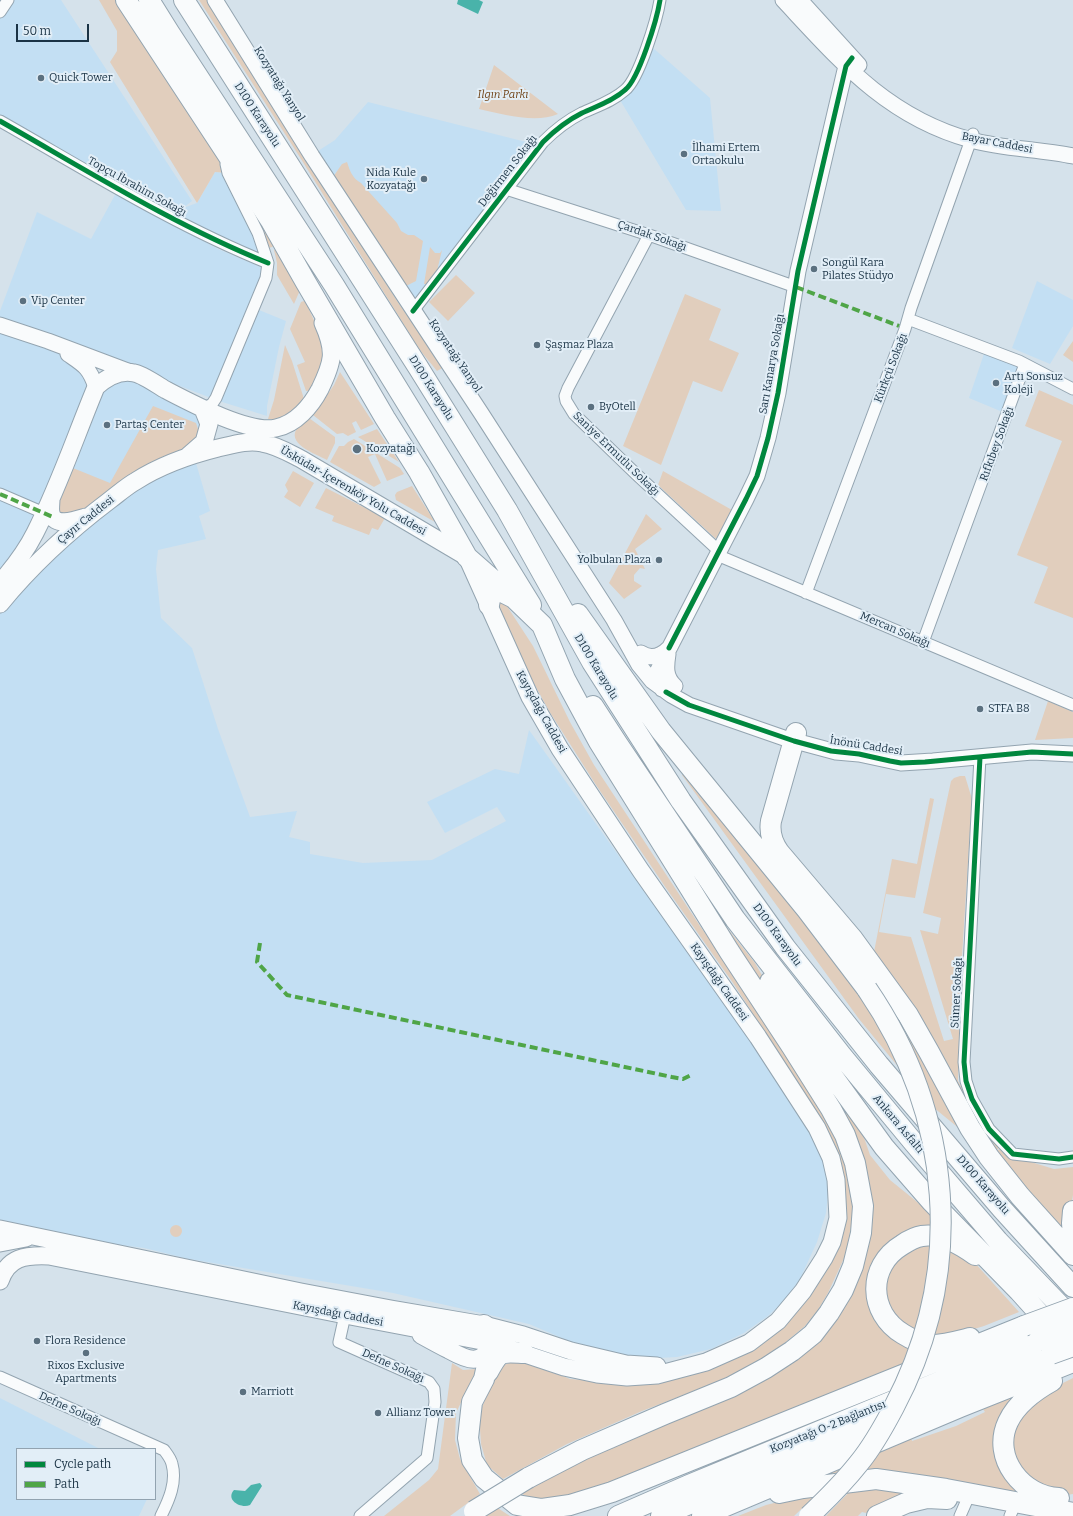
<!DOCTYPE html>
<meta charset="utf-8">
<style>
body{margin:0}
#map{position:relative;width:1073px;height:1516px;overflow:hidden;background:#d5e2eb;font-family:Bitter,serif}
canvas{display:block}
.legend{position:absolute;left:16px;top:1448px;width:140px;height:52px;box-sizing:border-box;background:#e2eef7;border:1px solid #92a3b0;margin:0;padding:5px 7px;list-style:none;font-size:12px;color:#1a3345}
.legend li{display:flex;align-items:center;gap:8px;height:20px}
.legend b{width:20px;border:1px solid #92a3b0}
.scale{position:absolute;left:16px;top:24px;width:73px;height:18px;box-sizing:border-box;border:2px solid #1a3345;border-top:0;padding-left:5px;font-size:12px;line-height:14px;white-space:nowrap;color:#1a3345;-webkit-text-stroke:3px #e2eef7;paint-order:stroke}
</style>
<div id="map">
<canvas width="1073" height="1516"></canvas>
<ul class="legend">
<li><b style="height:5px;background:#00873e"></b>Cycle path</li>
<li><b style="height:5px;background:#4fa547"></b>Path</li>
</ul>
<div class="scale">50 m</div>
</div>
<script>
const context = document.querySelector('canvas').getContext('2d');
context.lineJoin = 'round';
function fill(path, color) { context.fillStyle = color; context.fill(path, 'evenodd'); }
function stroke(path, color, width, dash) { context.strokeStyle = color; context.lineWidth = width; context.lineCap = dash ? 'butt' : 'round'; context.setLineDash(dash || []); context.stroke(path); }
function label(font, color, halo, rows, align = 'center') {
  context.font = font + ' Bitter,serif'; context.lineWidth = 4; context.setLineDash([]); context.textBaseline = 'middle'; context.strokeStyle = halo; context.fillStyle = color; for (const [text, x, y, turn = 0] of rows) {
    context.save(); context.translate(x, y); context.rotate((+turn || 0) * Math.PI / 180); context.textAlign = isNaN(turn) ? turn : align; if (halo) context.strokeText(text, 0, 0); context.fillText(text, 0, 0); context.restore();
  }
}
fill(new Path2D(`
 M9,0H61L192,201L183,208L197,203L215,172L228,173L268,263L175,220L178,214L175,218L0,116V15Z
 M652,47L710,98L721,211L686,210L617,95Z
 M368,102L538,145L420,301L403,286L333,177L318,151L335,140Z
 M116,193L218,249L263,268L261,282L211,398L89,351L0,320V311L37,212L91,239Z
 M1037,281L1073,300V326L1050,364L1012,348Z
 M259,310L286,321L279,347L267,406V416L219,401Z
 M0,325L49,341L96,386L134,373L203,409L196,463L210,511L199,516L206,539L158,550L156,569L161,618L192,648L218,729L250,817L297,811L289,837L310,842V854L363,863L432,860L506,821L497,807L445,833L427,802L495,769L519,774L529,730L671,929L789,1091L822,1152L828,1180V1194L826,1213L817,1242L800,1279L784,1301L768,1316L744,1333L711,1349L677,1357L639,1359L590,1350L529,1324L393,1293L189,1259L144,1248L82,1240L0,1220V604L74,528L53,517L0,583Z
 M985,351L1023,368L1005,413L969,398Z
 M0,1398L100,1449H17V1499H147L139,1516H0Z`), '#c3dff3');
fill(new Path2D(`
 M99,0H126L228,173L215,172L197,203L110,62L117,51V31Z
 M199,0H207L399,304L444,367L437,371L419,349L301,159Z
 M494,65L558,114C535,124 503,114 479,109Z
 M347,162C350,171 352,178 361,183L397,223L401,231L408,235H414L423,241L416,281L406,286L333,177L342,164Z
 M236,176L280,244L269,248Z
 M430,247L435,253H440L442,250L437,271L427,284H424Z
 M279,248L300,290L294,304L277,275V263L274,250Z
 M456,275L475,293L448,321L429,302Z
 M685,294L721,309L709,340L739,353L722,392L693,381L661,465L623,446Z
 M304,301L306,303L324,342V367L310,391H306L297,365L305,362L290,329L301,302Z
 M1073,341V362L1063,355Z
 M285,345L292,361L304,399C296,411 282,422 268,419L274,400Z
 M340,372L374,424L361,430L356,421L352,423L356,432L348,436L343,433L337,434L313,415L334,385Z
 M1039,390L1073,405V618L1034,603L1048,567L1017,555L1062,441L1025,426Z
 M153,406L196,423L200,435L185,449L152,462L129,475L88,509L75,513L58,514L56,507L68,466L110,483Z
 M309,418L335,437V443L327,460C316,454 283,443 299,426C302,423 306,421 309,418Z
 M377,429L399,462L358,437Z
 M354,439L400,468L404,474L387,481L375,454L368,457L381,483L374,487L330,462L339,446H344L348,442Z
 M293,471L314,483L300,507L284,497L288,491L285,485Z
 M663,471L732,510L716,539L658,485Z
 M412,486L435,522L396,500L395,495L397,492Z
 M326,488L385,518L378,530L372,528L369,535L332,521L334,516L315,508Z
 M646,514L662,529L635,549L645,569L640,568L634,575V581L642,586L624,599L609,583Z
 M503,600L533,646L570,722L594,765L700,926L743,986L826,1118L840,1147L849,1175L853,1215L846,1254L828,1293L818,1310L805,1326L763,1361L715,1383L642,1411L567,1444L503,1479L487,1465L481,1444L479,1414L492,1384L504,1365L514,1361H528L570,1379L635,1384L783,1327L810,1296L834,1258L841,1238L847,1213L843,1175L822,1120L733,983L666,888L596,785L549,711L521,660L494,604Z
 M1048,701L1073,712V738L1035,740Z
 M685,773L843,968L889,1043L900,1069L859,1019L682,775Z
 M960,776H965L972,799L960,988L958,1081L973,1107L1001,1145L997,1150L968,1109L874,952L892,859L917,864L930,798L934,799L915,898L886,894L879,932L911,937L944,1041L953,1039L920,930L938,934L941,918L923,913L951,781L954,778Z
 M785,867L910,1027L966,1134L928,1103Z
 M726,929H728L755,963L763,977L772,998Z
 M825,1078L859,1123L870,1155L890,1180L916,1201L957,1237L915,1232L872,1300L941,1350L618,1481L560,1499H532L522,1494L521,1491L584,1457L695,1410L844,1305L865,1166L853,1128Z
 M1002,1147L1031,1162L1054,1169L1073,1167V1195L1070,1212L1069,1239L1013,1174L997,1151Z
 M170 1231a6 6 0 1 1 12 0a6 6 0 1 1-12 0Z
 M932,1243L975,1263L1019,1312L984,1326L951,1336L920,1338L885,1307L887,1269L905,1249Z
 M452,1363L463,1370L477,1369L456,1413L455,1440L460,1459L480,1494L450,1516H384L429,1480L438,1469Z
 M1073,1378V1494L1066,1495L1033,1485L1013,1461L1012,1434L1018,1420L1041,1394Z
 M1030,1386L1001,1424L1025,1494L806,1482L911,1437L912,1441L956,1426L985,1412L983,1409Z
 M853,1488C873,1488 892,1489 911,1496L885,1504L866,1513L862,1512L858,1516H826Z
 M819,1492L794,1516H738L766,1505Z
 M496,1507L510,1516H482Z`), '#e1cebd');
fill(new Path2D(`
 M458,0H479L483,2L478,14L457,4Z
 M260,1483L262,1486L250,1505C241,1509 225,1500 234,1490L245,1491L251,1485Z`), '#49b3aa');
const street = new Path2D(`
 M0,12L8,0
 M0,121C88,171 174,225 268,263
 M506,189L649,235L796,287
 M649,235L568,388L565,396L566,401L574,414L636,474L719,551
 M413,311L543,142C555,130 568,120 582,113C597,106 613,101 625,90C639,79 657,19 660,0
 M908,319L1019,361L1073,389
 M203,409L212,404L216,398L266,278L268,263L258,233L228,173L226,164
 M0,494L51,516
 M717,555L1073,705
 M806,593L905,329L911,308L973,134
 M923,642L1025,364
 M980,757L964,1062L966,1081L972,1099L989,1129L1013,1154L1059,1159L1073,1157
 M345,1315L339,1342L429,1382L434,1389L435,1402L427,1458L360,1516
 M0,1377L164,1450C167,1454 171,1459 172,1464C177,1482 169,1500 161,1516
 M960,1516L967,1500
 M1010,1516L1013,1509`);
const secondary = new Path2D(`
 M215,0L312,156L481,413L614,620L639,665L652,681L671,695L689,705L784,738L836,752L859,754L901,763L933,761L1032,752L1073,754
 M783,0C840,61 887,117 971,140C1003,149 1040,149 1073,156
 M800,0L859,65
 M0,325L48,341L133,373
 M68,354C84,365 89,367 96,387
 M641,653C651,660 661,656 669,648
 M668,654C666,667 665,677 675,686
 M662,689L657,680V672L746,499L757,476L768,438L778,393L798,271L846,66L852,58`);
const primary = new Path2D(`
 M188,456L204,442L209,424L203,409
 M51,499C51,503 50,509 51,513C54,528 76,520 86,517
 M0,583C13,568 26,551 35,533C59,486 76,435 96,387C106,378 120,370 134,373C142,374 159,386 166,390C191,403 249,434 276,428C296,424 311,406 320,389C333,362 336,352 323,323
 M0,604C32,565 69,531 110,500C118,494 127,486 136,481C161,465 190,455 218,448C232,445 247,440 262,443C276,445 289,453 301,459L467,557L530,697L560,749L641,871L758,1037L817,1128L831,1158L836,1180L838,1218L832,1242L824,1258L803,1291L778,1321L749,1343L706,1362L657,1375L627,1377L597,1374L564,1367L492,1343L345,1315L49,1256C25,1255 8,1257 0,1281
 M0,1229L301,1292L391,1309L484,1325L523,1335L571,1351L626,1364L657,1366
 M0,1243L26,1238
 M421,1335C430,1340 439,1345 449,1350C467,1360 482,1367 492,1343`);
const highway = new Path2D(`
 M126,0L271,221L305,281L385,418L419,472L467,557L515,599L542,625L565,679L599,742L729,951L792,1047L831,1109L845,1135L855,1163L863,1206L861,1233L853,1266L843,1290L829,1313L813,1334L792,1351L766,1368L731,1387L665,1414L582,1450L528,1478
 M149,0L169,32L334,285L531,605
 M184,0L418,367L507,510L592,662L681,801L785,947L879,1065L1002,1209L1073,1287
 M489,605L491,594L500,591L514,598
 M578,614L661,731L807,910L867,989
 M593,706L617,743L735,919L842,1056L914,1143L998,1241L1073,1319
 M796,733L771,821C769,833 772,842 779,852L852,938L908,1015L929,1052L970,1128L989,1157L1020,1196L1073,1255
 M770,982L816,1053L884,1147L931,1201L1019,1291L1055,1331
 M1073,1211L1072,1223L1073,1237
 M484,1325L490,1330L492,1335V1343L484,1379L472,1402L468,1438L472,1460L484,1478L517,1505L542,1509L570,1505L612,1492L1024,1326
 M970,1338C958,1341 944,1345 931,1345C921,1344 911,1339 903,1334C868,1313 867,1266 902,1245C908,1241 915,1237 922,1236C941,1233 960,1244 975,1255
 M488,1372C500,1350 500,1352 524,1353
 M1052,1381C1034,1391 1017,1403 1008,1422C991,1458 1023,1497 1059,1498
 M779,1493L803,1488L876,1479L946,1489L1073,1513
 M618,1516L689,1485L1038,1341
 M661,1516L798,1458L1051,1354
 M702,1516L960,1407L1073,1362
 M877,1516L906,1503L927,1498L947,1499`);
stroke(street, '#93a4b0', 13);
stroke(secondary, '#93a4b0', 17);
stroke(primary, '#93a4b0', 19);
stroke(highway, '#93a4b0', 22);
stroke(street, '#f9fbfc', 11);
stroke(secondary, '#f9fbfc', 15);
stroke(primary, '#f9fbfc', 17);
stroke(highway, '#f9fbfc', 20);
const highwayBridge = new Path2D(`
 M1024,1326L1073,1308
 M1038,1341L1073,1327
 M1051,1354L1073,1346
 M474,1511L528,1478
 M809,1516C827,1499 844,1482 859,1463C873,1446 884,1426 894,1407C966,1271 953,1115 867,989`);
stroke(highwayBridge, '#93a4b0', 22, []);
stroke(highwayBridge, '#f9fbfc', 20);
stroke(new Path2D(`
 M796,287L899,326
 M0,494L53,517
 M260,943L257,962L287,995L672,1077L683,1079L691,1075`), '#4fa547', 4, [8, 4]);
stroke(new Path2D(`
 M0,121C88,171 174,225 268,263
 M413,311L543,142C555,130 568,120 582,113C597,106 613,101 625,90C639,79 657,19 660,0
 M669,648L746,499L757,476L768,438L778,393L798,271L846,66L852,58
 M666,692L689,705L794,741L831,751L859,754L890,761L901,763L925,762L1032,752L1073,754
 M980,757L964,1062L966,1081L972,1099L989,1129L1013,1154L1059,1159L1073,1157`), '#00873e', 5);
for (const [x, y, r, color] of [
 [41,78,4,"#5b707f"],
 [684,154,4,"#5b707f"],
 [424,179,4,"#5b707f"],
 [814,269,4,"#5b707f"],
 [23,301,4,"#5b707f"],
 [537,345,4,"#5b707f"],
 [996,383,4,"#5b707f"],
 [591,407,4,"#5b707f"],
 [107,425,4,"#5b707f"],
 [357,449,5,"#5b707f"],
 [659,560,4,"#5b707f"],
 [980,709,4,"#5b707f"],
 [37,1341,4,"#5b707f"],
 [86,1353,4,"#5b707f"],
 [243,1392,4,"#5b707f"],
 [378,1413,4,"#5b707f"]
]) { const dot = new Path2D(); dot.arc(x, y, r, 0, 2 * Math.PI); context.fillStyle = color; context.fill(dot); stroke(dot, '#e2eef7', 1.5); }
label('11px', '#1a3345', '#e2eef7', [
 ["Quick Tower",49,78],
 ["İlhami Ertem",692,148],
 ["Ortaokulu",692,161],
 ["Nida Kule",416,173,"right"],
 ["Kozyatağı",416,186,"right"],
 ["Songül Kara",822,263],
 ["Pilates Stüdyo",822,276],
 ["Vip Center",31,301],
 ["Şaşmaz Plaza",545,345],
 ["Artı Sonsuz",1004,377],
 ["Koleji",1004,390],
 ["ByOtell",599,407],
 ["Partaş Center",115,425],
 ["Kozyatağı",366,449],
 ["Yolbulan Plaza",651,560,"right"],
 ["STFA B8",988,709],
 ["Flora Residence",45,1341],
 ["Rixos Exclusive",86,1366,"center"],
 ["Apartments",86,1379,"center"],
 ["Marriott",251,1392],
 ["Allianz Tower",386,1413]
], 'left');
label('11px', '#1a3345', '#e2eef7', [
 ["Kozyatağı Yanyol",279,84,58],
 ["D100 Karayolu",257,115,57],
 ["Bayar Caddesi",997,143,11],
 ["Değirmen Sokağı",508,171,-52],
 ["Topçu İbrahim Sokağı",137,187,29],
 ["Çardak Sokağı",652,236,19],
 ["Kozyatağı Yanyol",455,356,56],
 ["Sarı Kanarya Sokağı",772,364,-80],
 ["Kürkçü Sokağı",891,368,-69],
 ["D100 Karayolu",431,388,58],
 ["Rıfkıbey Sokağı",997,444,-70],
 ["Saniye Ermutlu Sokağı",616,454,44],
 ["Üsküdar-İçerenköy Yolu Caddesi",353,491,30],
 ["Çayır Caddesi",86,520,-39],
 ["Mercan Sokağı",895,630,23],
 ["D100 Karayolu",596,667,59],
 ["Kayışdağı Caddesi",541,712,61],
 ["İnönü Caddesi",866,746,9],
 ["D100 Karayolu",777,935,54],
 ["Kayışdağı Caddesi",719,982,55],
 ["Sümer Sokağı",957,993,-87],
 ["Ankara Asfaltı",898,1124,50],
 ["D100 Karayolu",983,1185,49],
 ["Kayışdağı Caddesi",338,1314,11],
 ["Defne Sokağı",393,1366,24],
 ["Defne Sokağı",70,1409,24],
 ["Kozyatağı O-2 Bağlantısı",828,1427,-22]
]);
label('italic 11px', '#704317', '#e2eef7', [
 ["Ilgın Parkı",503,95]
]);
</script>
